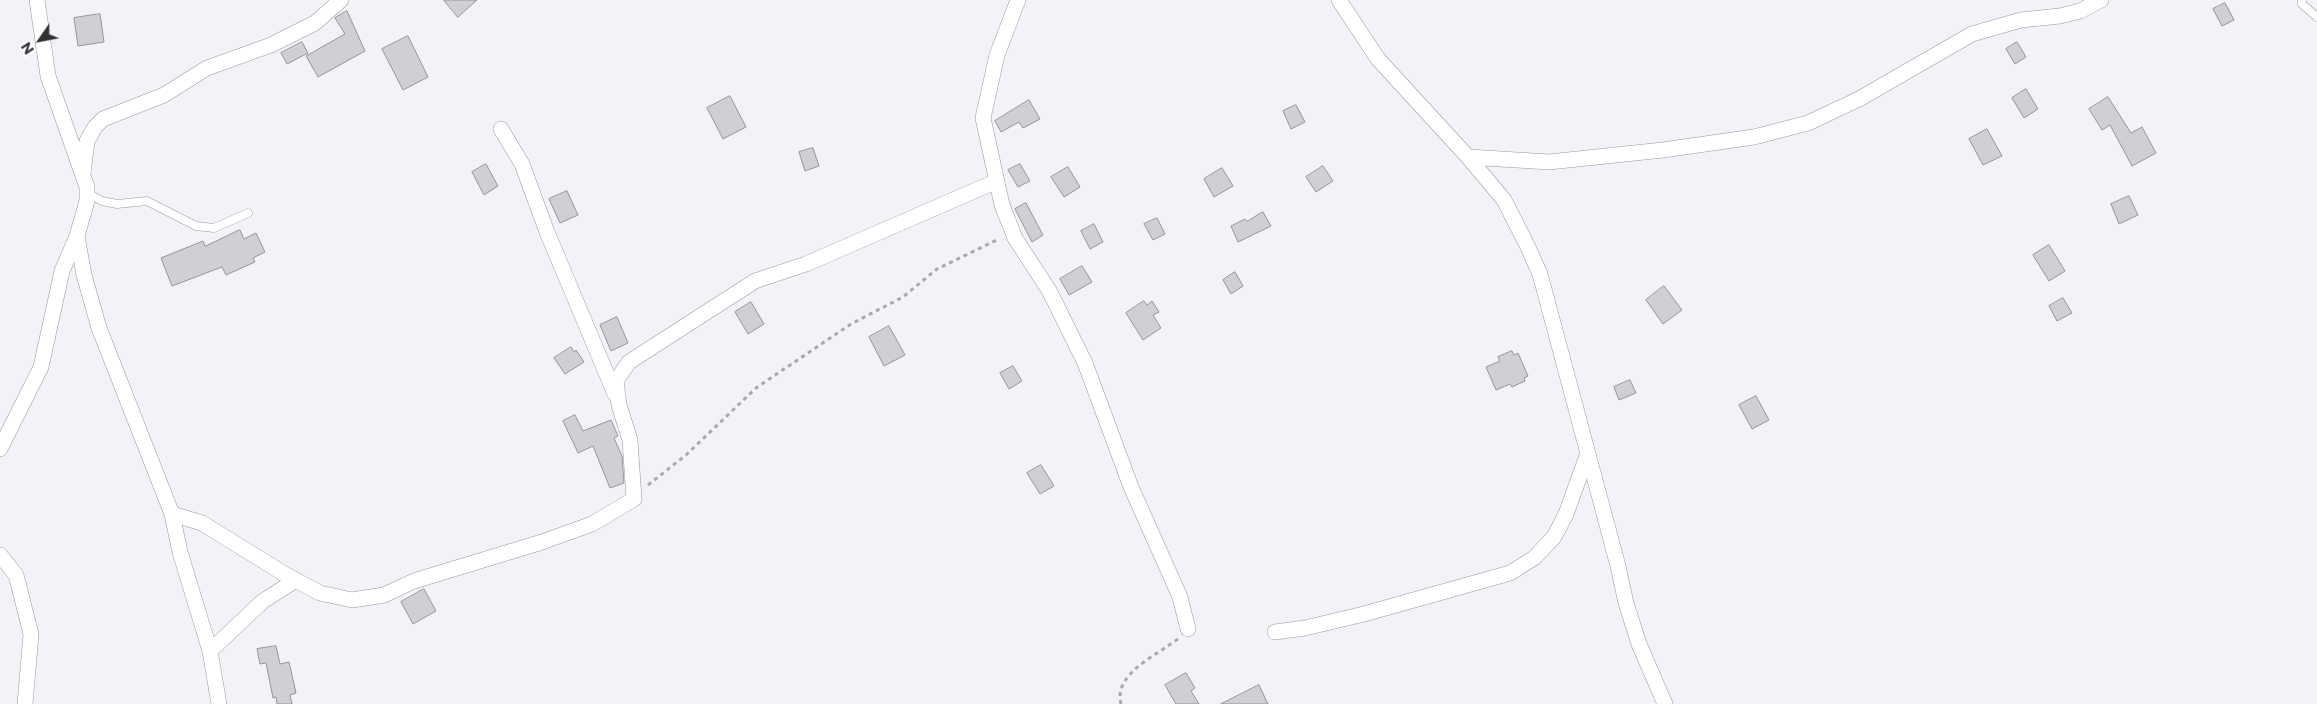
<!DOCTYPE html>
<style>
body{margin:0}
#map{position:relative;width:2317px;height:704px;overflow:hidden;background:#f4f2f8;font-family:Montserrat,sans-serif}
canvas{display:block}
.north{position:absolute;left:15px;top:15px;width:50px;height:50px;-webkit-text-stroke:4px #fff;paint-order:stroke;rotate:237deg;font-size:14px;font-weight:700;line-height:20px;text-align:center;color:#302f32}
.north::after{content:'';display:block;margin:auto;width:18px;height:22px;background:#302f32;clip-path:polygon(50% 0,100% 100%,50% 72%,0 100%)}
</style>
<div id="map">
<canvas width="2317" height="704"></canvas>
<div class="north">N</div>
</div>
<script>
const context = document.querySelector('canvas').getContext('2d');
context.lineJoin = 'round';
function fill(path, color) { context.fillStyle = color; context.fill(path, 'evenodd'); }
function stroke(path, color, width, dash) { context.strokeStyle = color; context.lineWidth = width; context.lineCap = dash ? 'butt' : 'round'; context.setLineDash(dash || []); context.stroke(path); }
const building = new Path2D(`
 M444,0H477L458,17Z
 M2225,3L2234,20L2222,26L2213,9Z
 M347,11L365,51L318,77L306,56L345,34L335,18Z
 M100,14L104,42L78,46L74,18Z
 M408,36L428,77L403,90L382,49Z
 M302,42L308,53L287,64L281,53Z
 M2017,42L2026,57L2015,64L2006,49Z
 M2026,89L2038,109L2024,118L2012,98Z
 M730,96L746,127L723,139L707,108Z
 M2108,97L2131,133L2142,127L2156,153L2132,166L2110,125L2102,130L2089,109Z
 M1029,100L1040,119L1023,128L1019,122L1001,132L995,121Z
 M1296,105L1305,122L1291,129L1283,111Z
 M1987,129L2002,156L1983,165L1969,139Z
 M813,148L819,166L805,171L799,152Z
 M486,164L498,186L484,195L472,172Z
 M1020,164L1030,181L1018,187L1008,170Z
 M1323,166L1333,181L1316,192L1306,177Z
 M1068,167L1080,187L1064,197L1051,177Z
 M1222,168L1233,186L1214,197L1204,179Z
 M567,191L578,215L560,223L549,199Z
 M2129,196L2138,215L2119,224L2111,204Z
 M1026,203L1043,235L1032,242L1015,209Z
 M1263,212L1271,226L1238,242L1231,226L1245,219L1247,221Z
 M1157,218L1165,234L1153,240L1144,224Z
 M1094,224L1103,242L1090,249L1081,231Z
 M240,230L244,239L256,233L265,252L253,258L255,262L226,275L222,267L172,286L161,258L203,241L205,246Z
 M2049,245L2065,271L2049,281L2033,255Z
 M1082,266L1092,282L1069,295L1060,279Z
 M1235,272L1243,286L1231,294L1223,280Z
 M1664,286L1682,310L1663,324L1646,300Z
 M2063,298L2072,313L2057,321L2049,306Z
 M1144,301L1147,305L1152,301L1159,312L1153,315L1161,328L1143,340L1126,313Z
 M751,302L764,324L748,334L735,312Z
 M617,317L628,343L611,351L600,325Z
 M889,326L905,355L884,366L869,337Z
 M571,347L574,352L576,350L584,362L565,374L554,358Z
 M1512,351L1514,355L1518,353L1528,376L1524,378L1525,381L1512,387L1510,384L1496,390L1486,367L1500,361L1498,357Z
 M1013,366L1022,381L1009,389L1000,373Z
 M1630,380L1636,393L1619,400L1614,387Z
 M1756,396L1769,420L1752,429L1739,405Z
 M575,415L583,431L611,420L618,436L614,438L622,456L624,483L610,488L593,446L578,453L563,421Z
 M1041,465L1054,486L1040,494L1027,473Z
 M424,589L436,611L413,624L401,602Z
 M276,646L280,664L289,662L296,693L290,695L292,704H277L276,697L273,698L266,663L260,664L257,649Z
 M1186,673L1195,688L1191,691L1199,704H1176L1165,685Z
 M1259,685L1268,704H1221Z`);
fill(building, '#d0cfd4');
stroke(building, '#96949a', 1);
const service = new Path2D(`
 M2302,0V4L2317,17
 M87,193L102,201L117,204L147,201L196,226L214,228L248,213`);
const minor = new Path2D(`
 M1018,0L997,55L983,118L1002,205L1015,238L1050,292L1085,363L1131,487L1180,597L1188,629
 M1339,0L1378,59L1468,157L1504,200L1527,245L1540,274L1618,566L1626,603L1639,644L1665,704
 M501,129L522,164L547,232L615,394
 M1468,157L1549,162L1663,150L1754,137L1808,123L1859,99L1972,34L2021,20L2060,16L2080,11L2101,0
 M83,173L87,141L95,127L103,119L164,95L207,68L271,45L315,23L341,0
 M77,236L84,275L99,328L172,514L180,552L210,651L219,704
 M0,449L41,367L62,271L77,236L87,201V187L48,76L37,0
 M172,514L202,523L286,575L320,593L352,600L384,595L414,581L542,542L592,524L634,499L630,440L619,405L616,381L629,362L755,281L806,264L997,181
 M0,555L16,575L31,634L25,704
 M1275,632L1305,628L1364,614L1510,573L1534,558L1554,537L1566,514L1588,453
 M210,651L263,601L296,580`);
stroke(service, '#99989d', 9);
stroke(minor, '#99989d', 16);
stroke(new Path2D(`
 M648,485L686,455L756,388L851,324L903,297L937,269L999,239
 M1121,704C1113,673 1158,655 1179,638`), '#aaa8ad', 3, [4, 4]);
stroke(service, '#fff', 8);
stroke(minor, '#fff', 15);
</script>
